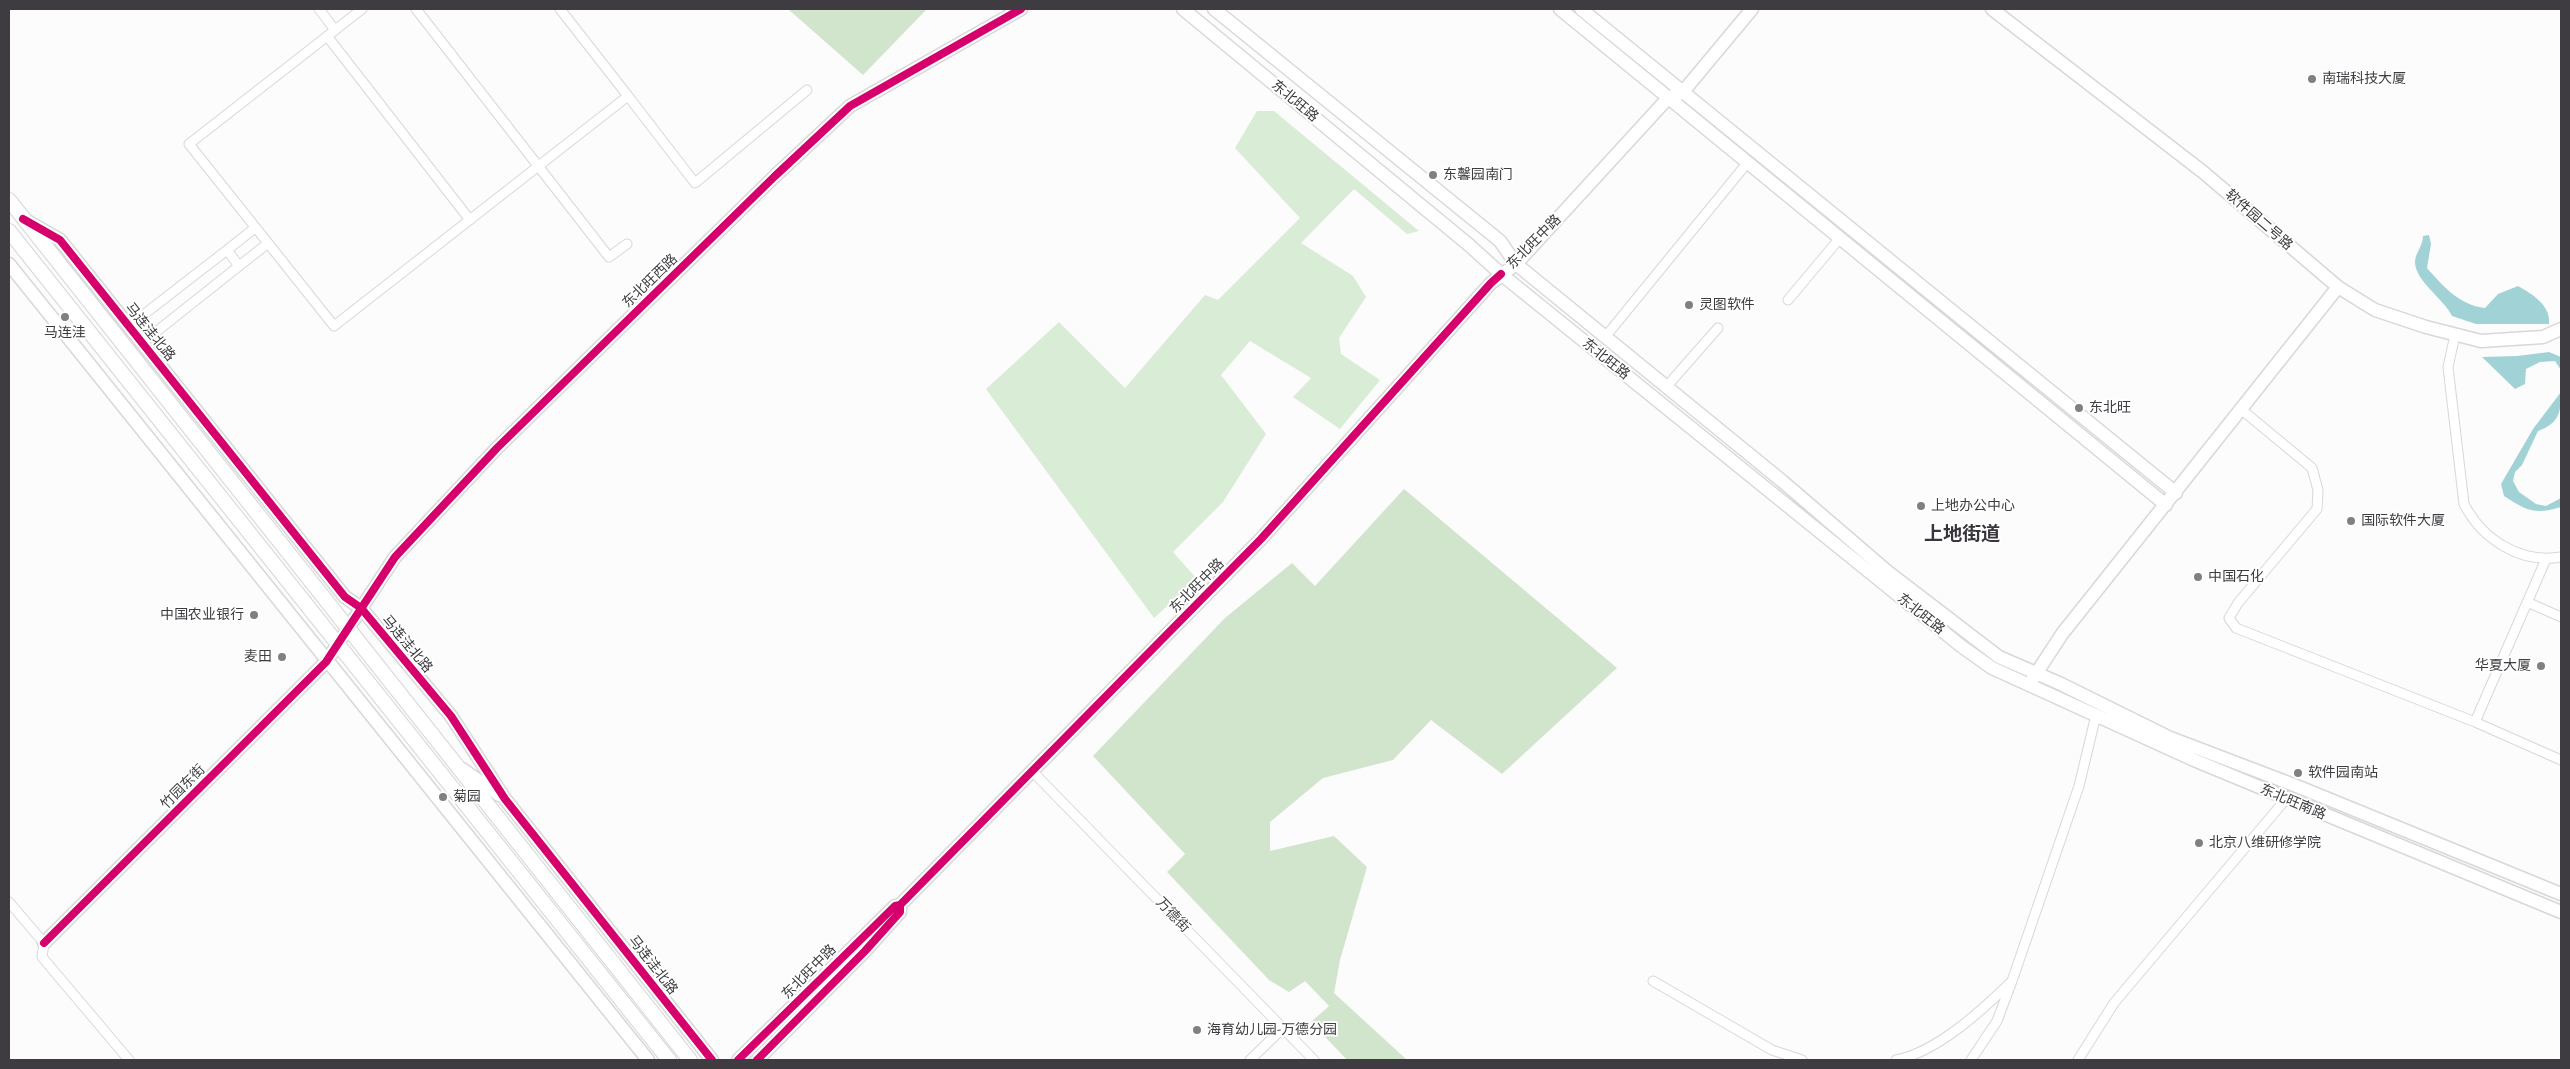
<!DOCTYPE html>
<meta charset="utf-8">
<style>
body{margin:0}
#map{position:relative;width:2570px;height:1069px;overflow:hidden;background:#fcfcfc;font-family:"Alegreya Sans",sans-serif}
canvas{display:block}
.frame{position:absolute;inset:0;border:10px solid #3e3c40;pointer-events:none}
</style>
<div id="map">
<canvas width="2570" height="1069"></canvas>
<div class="frame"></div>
</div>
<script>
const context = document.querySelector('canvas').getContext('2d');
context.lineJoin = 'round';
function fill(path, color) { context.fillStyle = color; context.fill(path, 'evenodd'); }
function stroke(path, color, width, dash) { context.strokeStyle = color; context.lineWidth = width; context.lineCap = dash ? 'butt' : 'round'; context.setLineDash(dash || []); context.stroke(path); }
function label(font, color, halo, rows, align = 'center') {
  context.font = font + ' "Alegreya Sans","Noto Sans SC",sans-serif'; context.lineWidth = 4; context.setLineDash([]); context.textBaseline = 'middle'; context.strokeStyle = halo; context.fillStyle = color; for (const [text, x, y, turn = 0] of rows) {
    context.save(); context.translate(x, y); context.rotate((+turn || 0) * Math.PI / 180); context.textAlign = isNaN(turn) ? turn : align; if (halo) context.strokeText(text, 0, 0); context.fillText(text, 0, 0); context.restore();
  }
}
fill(new Path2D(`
 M1257,111H1274L1419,231L1407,234L1354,189L1301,243L1353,276L1366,297L1339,338L1341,354L1380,380L1340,429L1293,397L1311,378L1250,341L1221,375L1266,434L1223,502L1173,552L1197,579L1154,618L986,389L1059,322L1125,388L1205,295L1218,300L1300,218L1235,148Z`), '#d9ecd5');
fill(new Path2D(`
 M788,9H927L863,75Z
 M1404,489L1617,668L1502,774L1431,720L1393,760L1323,778L1270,822V851L1334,836L1367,867L1340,960L1334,993L1407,1060H1347L1311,1022L1329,1006L1305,981L1289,992L1269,980L1167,872L1185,854L1093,756L1225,618L1292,563L1315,586Z`), '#d1e4cc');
fill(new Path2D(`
 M2429,235L2431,244L2427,268C2443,286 2459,305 2485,308L2498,294L2518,286C2532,294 2551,305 2549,324H2476L2452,316C2444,299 2415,281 2415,262C2415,253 2423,246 2423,236Z
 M2549,352L2561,357V370L2555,361L2540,362L2526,369L2525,384L2515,389L2482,357L2517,356Z
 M2561,392C2561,413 2559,423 2538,431L2522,465L2515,472L2513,481L2519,492L2536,504L2546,506L2561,498V507C2535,515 2527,511 2504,496L2501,484L2533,429Z`), '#a1d3d6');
const street = new Path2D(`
 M319,9L335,30
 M362,9L189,144L334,326L628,96L560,9
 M416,9L609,257L627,244
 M327,36L470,220
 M628,96L695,183L807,90
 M227,250L255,228
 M239,266L267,244
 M1788,300L1840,238
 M129,326L227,250L239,266L142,343
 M2455,335L2448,367L2464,504C2482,539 2520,564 2561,557
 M1606,336L1748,162
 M1667,386L1718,328
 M2242,410L2312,468L2318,490L2317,509L2238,603L2229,618L2236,628L2475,722L2561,760
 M2527,602L2561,617
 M2475,722L2546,559
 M1032,771L1314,1060
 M9,902L44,943L42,957L129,1060
 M1653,981L1772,1050L1802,1060
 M1250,1060L1283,1028
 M1896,1060C1937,1052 1981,1011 2010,983
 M1971,1060L1997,1021L2012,981L2079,786L2096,715
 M2078,1060L2114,1003L2286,799`);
const secondary = new Path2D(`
 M1183,9L1469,245L1501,274L1961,646L1992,668L2194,760L2561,912
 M1214,9L1500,241L1516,264L1782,481L1888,572L1999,657L2061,684L2168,737L2294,785L2561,894
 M1560,9L2166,505
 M1581,9L2176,493
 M1992,9L2203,172L2338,287L2375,310L2426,327L2481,341L2543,337L2561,329
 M1682,93L1752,9
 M27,221L60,240L345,597L361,608L451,716L505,799L712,1060
 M9,264L648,1060
 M2032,680L2062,634L2338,287
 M462,769L499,795
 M44,943L326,662L395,557L497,448L775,176L850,106L1021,9
 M738,1060L895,906L900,905L1261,539L1491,283L1516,264L1669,97L1682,93
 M757,1060L865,951L900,912V905`);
const primary = new Path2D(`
 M9,200L690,1060
 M9,231L669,1060`);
stroke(street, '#d8d7d9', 11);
stroke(secondary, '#d8d7d9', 15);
stroke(primary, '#d8d7d9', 16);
stroke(street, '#fff', 9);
stroke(secondary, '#fff', 12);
stroke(primary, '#fff', 14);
stroke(new Path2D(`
 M23,219L60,240L345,597L361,608L451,716L505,799L712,1060
 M44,943L326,662L395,557L497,448L775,176L850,106L1021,9
 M738,1060L895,906L900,905L1261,539L1491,283L1501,274
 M757,1060L865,951L900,912V905`), '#d6006c', 8);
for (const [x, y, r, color] of [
 [2312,79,5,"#807f82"],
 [1433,175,5,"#807f82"],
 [1689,305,5,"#807f82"],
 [65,317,5,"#807f82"],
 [2079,408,5,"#807f82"],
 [1921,506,5,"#807f82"],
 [2351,521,5,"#807f82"],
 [2198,577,5,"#807f82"],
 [254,615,5,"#807f82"],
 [282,657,5,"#807f82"],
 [2541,666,5,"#807f82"],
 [2298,773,5,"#807f82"],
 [443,797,5,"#807f82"],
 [2199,843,5,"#807f82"],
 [1197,1030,5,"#807f82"]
]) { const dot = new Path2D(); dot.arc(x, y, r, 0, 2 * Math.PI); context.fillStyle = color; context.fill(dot); stroke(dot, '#fff', 2); }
label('14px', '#3e3c40', '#fff', [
 ["南瑞科技大厦",2322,79],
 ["东馨园南门",1443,175],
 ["灵图软件",1699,305],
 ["马连洼",65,333,"center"],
 ["东北旺",2089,408],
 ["上地办公中心",1931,506],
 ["国际软件大厦",2361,521],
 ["中国石化",2208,577],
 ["中国农业银行",244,615,"right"],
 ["麦田",272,657,"right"],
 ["华夏大厦",2531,666,"right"],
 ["软件园南站",2308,773],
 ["菊园",453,797],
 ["北京八维研修学院",2209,843],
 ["海育幼儿园-万德分园",1207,1030]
], 'left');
label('14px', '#3e3c40', '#fff', [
 ["东北旺路",1295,101,40],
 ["软件园二号路",2259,220,41],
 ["东北旺中路",1534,242,-45],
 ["东北旺西路",650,281,-44],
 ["马连洼北路",150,332,51],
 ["东北旺路",1606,359,39],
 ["东北旺中路",1197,586,-45],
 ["东北旺路",1921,614,39],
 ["马连洼北路",407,644,50],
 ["竹园东街",183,787,-45],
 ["东北旺南路",2293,802,23],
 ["万德街",1173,915,46],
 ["马连洼北路",653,965,52],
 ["东北旺中路",809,972,-45]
]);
label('bold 19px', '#39353d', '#fff', [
 ["上地街道",1962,534]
]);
</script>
